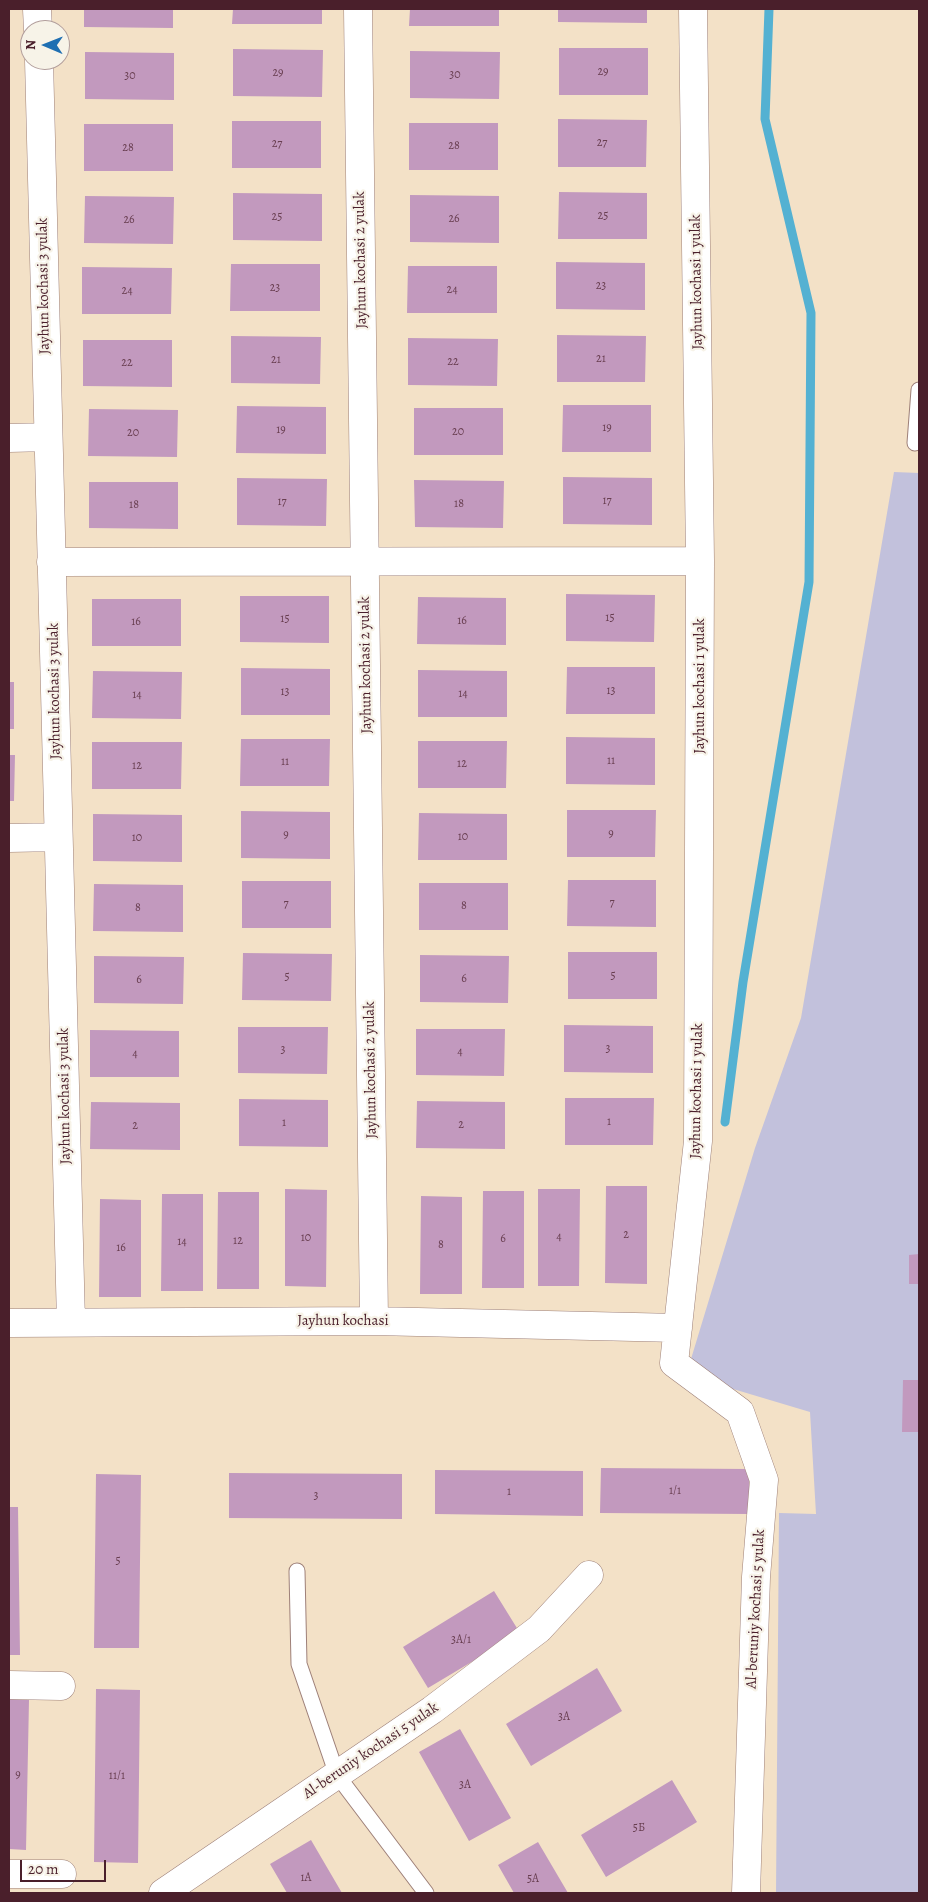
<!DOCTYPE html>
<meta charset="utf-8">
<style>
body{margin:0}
#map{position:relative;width:928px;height:1902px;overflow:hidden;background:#f3e1c7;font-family:Alegreya,serif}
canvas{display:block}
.frame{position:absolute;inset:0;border:10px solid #4a1f2b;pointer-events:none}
.north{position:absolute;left:20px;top:20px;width:50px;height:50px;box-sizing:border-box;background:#f7f3e8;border:1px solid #b29e9c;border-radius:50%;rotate:271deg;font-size:14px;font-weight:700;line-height:20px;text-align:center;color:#4a1f2b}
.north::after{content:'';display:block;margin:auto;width:18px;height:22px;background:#1f6fb2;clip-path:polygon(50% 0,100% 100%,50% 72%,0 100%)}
.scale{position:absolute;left:20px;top:1860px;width:86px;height:22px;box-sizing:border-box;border:2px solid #4a1f2b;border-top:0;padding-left:6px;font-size:15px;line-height:18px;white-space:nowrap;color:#4a1f2b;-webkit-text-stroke:4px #f7f3e8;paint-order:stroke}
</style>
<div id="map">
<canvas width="928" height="1902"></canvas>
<div class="frame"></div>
<div class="north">N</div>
<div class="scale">20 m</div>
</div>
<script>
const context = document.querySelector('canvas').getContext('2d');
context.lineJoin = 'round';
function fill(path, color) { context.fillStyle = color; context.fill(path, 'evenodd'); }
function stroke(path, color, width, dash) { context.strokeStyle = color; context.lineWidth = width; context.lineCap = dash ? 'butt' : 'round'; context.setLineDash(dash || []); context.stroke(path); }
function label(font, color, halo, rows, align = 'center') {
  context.font = font + ' Alegreya,serif'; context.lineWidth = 4.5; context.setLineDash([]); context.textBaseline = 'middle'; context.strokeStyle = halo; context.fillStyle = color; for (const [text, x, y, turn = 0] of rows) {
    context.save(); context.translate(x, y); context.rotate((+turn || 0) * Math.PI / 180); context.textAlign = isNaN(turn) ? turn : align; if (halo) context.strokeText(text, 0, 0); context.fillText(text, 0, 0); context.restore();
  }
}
fill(new Path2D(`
 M894,472L919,473V1893H776L779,1513L816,1514L810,1412L713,1383L691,1359L755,1148L801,1018Z`), '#c2c1dc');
stroke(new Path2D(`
 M725,1122L743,982L809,582L811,313L765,119L769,9`), '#54b1d2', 9);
fill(new Path2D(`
 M84,9H173V28L84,27Z
 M233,9H322V24H232Z
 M410,9H499V26H409Z
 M558,9H647V23L558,22Z
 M559,48H648V95H559Z
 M233,49L323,50L322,97L233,96Z
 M410,51L500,52L499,99L410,98Z
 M85,52L174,53V100L85,99Z
 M558,119L647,120L646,167H558Z
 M232,121H321V168H232Z
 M409,123H498V170H409Z
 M84,124H173V171H84Z
 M559,192L647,193V239H558Z
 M233,193L322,194V241L233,240Z
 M410,195L499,196V243L410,242Z
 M85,196L174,197L173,244L84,243Z
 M556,262L645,263V310L556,309Z
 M231,264H320V311H230Z
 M408,266H497V313H407Z
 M82,267L172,268L171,314H82Z
 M557,335L646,336L645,382H557Z
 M231,336L321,337L320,384L231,383Z
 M408,338L498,339L497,386L408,385Z
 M83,340H172V387L83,386Z
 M563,405H651V452H562Z
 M237,406L326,407V454L236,453Z
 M414,408H503V455H414Z
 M89,409L178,410L177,457L88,456Z
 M563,477L652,478V525L563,524Z
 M237,478L327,479L326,526L237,525Z
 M414,480L504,481L503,528L415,527Z
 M89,482H178V529L89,528Z
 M566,594L655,595L654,642L566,641Z
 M240,596H329V643L240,642Z
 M418,597L506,598V645L417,644Z
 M92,599H181V646H92Z
 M567,667H655V714H566Z
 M241,668L330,669V715H241Z
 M418,670L507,671V717H418Z
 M93,671L182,672L181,719L92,718Z
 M9,682H14V729H9Z
 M566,737L655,738V785L566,784Z
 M241,739H330L329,786H240Z
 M418,741H507L506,788H418Z
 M92,742H182L181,789H92Z
 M9,755H15L14,801H9Z
 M567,810H656L655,857H567Z
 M241,811L330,812V859L241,858Z
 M419,813L507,814V860H418Z
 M93,814L182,815V862L93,861Z
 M568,880H656V927L567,926Z
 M242,881H331V928H242Z
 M419,883H508V930H419Z
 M94,884L183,885V932L93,931Z
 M568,952H657V999H568Z
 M243,953L332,954L331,1001L242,1000Z
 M420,955L509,956L508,1003L420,1002Z
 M94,956L184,957L183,1004L94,1003Z
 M564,1025L653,1026V1073L564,1072Z
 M238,1027H328L327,1074L238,1073Z
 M416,1029H505L504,1076L416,1075Z
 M90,1030L179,1031V1077H90Z
 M565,1098H654L653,1145H565Z
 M239,1099L328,1100V1147L239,1146Z
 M417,1101L505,1102V1149L416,1148Z
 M91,1102L180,1103V1150L90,1149Z
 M606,1186H647V1284L605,1283Z
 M285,1189L327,1190L326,1287L285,1286Z
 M538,1189H580L579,1286H538Z
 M483,1191H524V1288H482Z
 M218,1192H259V1289H217Z
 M162,1194H203V1291H161Z
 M421,1196L462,1197V1294H420Z
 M100,1199L141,1200V1297H99Z
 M919,1254V1284H909V1255Z
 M903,1380H919V1432H902Z
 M601,1468L749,1469V1514L600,1513Z
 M435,1470L583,1471V1516L435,1514Z
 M229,1473L402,1474V1519L229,1518Z
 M96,1474L141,1475L139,1648H94Z
 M9,1507H18L20,1655H9Z
 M494,1591L520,1633L428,1688L403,1647Z
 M597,1668L622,1711L531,1766L506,1724Z
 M96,1689L140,1690L138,1863L94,1862Z
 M9,1699L29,1700L26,1850L9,1849Z
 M460,1729L511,1818L469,1841L419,1752Z
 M672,1780L697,1822L606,1877L581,1835Z
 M311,1840L342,1893H287L270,1864Z
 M538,1842L568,1893H514L498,1865Z`), '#c299be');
const lane = new Path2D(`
 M915,443L919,390
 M297,1571L299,1664L337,1775L426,1893`);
const street = new Path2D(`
 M37,9L38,30
 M358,9L374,1321
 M693,9L700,561L698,1141L674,1363L740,1412L764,1480L756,1577L746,1893
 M39,60L71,1322
 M9,438L48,437
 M51,562L700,561
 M9,838L58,837
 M9,1323L374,1321L678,1328
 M9,1685L61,1686
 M9,1874H62
 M163,1893L432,1710L539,1629L589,1575`);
stroke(lane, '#9e8079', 17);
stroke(street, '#9e8079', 29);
stroke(lane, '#fff', 15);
stroke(street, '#fff', 28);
label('12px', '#683e50', null, [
 ["29",603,72],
 ["29",278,73],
 ["30",455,75],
 ["30",130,76],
 ["27",602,143],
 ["27",277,144],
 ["28",454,146],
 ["28",128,148],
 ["25",603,216],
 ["25",277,217],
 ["26",454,219],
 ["26",129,220],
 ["23",601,286],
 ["23",275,288],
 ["24",452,290],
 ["24",127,291],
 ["21",601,359],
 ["21",276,360],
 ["22",453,362],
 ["22",127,363],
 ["19",607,428],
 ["19",281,430],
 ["20",458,432],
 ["20",133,433],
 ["17",607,501],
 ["17",282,502],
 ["18",459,504],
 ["18",134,505],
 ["15",610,618],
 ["15",285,619],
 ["16",462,621],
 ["16",136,622],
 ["13",611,691],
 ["13",285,692],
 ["14",463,694],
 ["14",137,695],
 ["11",611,761],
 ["11",285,762],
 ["12",462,764],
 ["12",137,766],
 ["9",611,834],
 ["9",286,835],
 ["10",463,837],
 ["10",137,838],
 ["7",612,903],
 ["7",286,904],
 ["8",464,906],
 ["8",138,908],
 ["5",613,976],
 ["5",287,977],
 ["6",464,979],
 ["6",139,980],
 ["3",608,1049],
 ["3",283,1050],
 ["4",460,1052],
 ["4",135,1054],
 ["1",609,1122],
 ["1",284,1123],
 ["2",461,1125],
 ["2",135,1126],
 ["2",626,1235],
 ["4",559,1237],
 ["10",306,1238],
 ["6",503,1239],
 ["12",238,1241],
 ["14",182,1242],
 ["8",441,1245],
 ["16",121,1248],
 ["1/1",675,1491],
 ["1",509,1492],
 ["3",316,1496],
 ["5",118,1561],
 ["3A/1",461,1640],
 ["3A",564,1717],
 ["9",18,1775],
 ["11/1",117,1776],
 ["3A",465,1785],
 ["5Б",639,1828],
 ["1A",306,1878],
 ["5A",533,1879]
]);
label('15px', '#4a1f2b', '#f7f3e8', [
 ["Jayhun kochasi 2 yulak",361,260,-91],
 ["Jayhun kochasi 1 yulak",697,282,-91],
 ["Jayhun kochasi 3 yulak",44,286,-91],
 ["Jayhun kochasi 2 yulak",366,665,-91],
 ["Jayhun kochasi 1 yulak",700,686,-90],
 ["Jayhun kochasi 3 yulak",55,691,-91],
 ["Jayhun kochasi 2 yulak",371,1070,-91],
 ["Jayhun kochasi 1 yulak",697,1091,-89],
 ["Jayhun kochasi 3 yulak",65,1096,-91],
 ["Jayhun kochasi",343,1321],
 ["Al-beruniy kochasi 5 yulak",756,1609,-87],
 ["Al-beruniy kochasi 5 yulak",371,1751,-34]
]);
</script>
